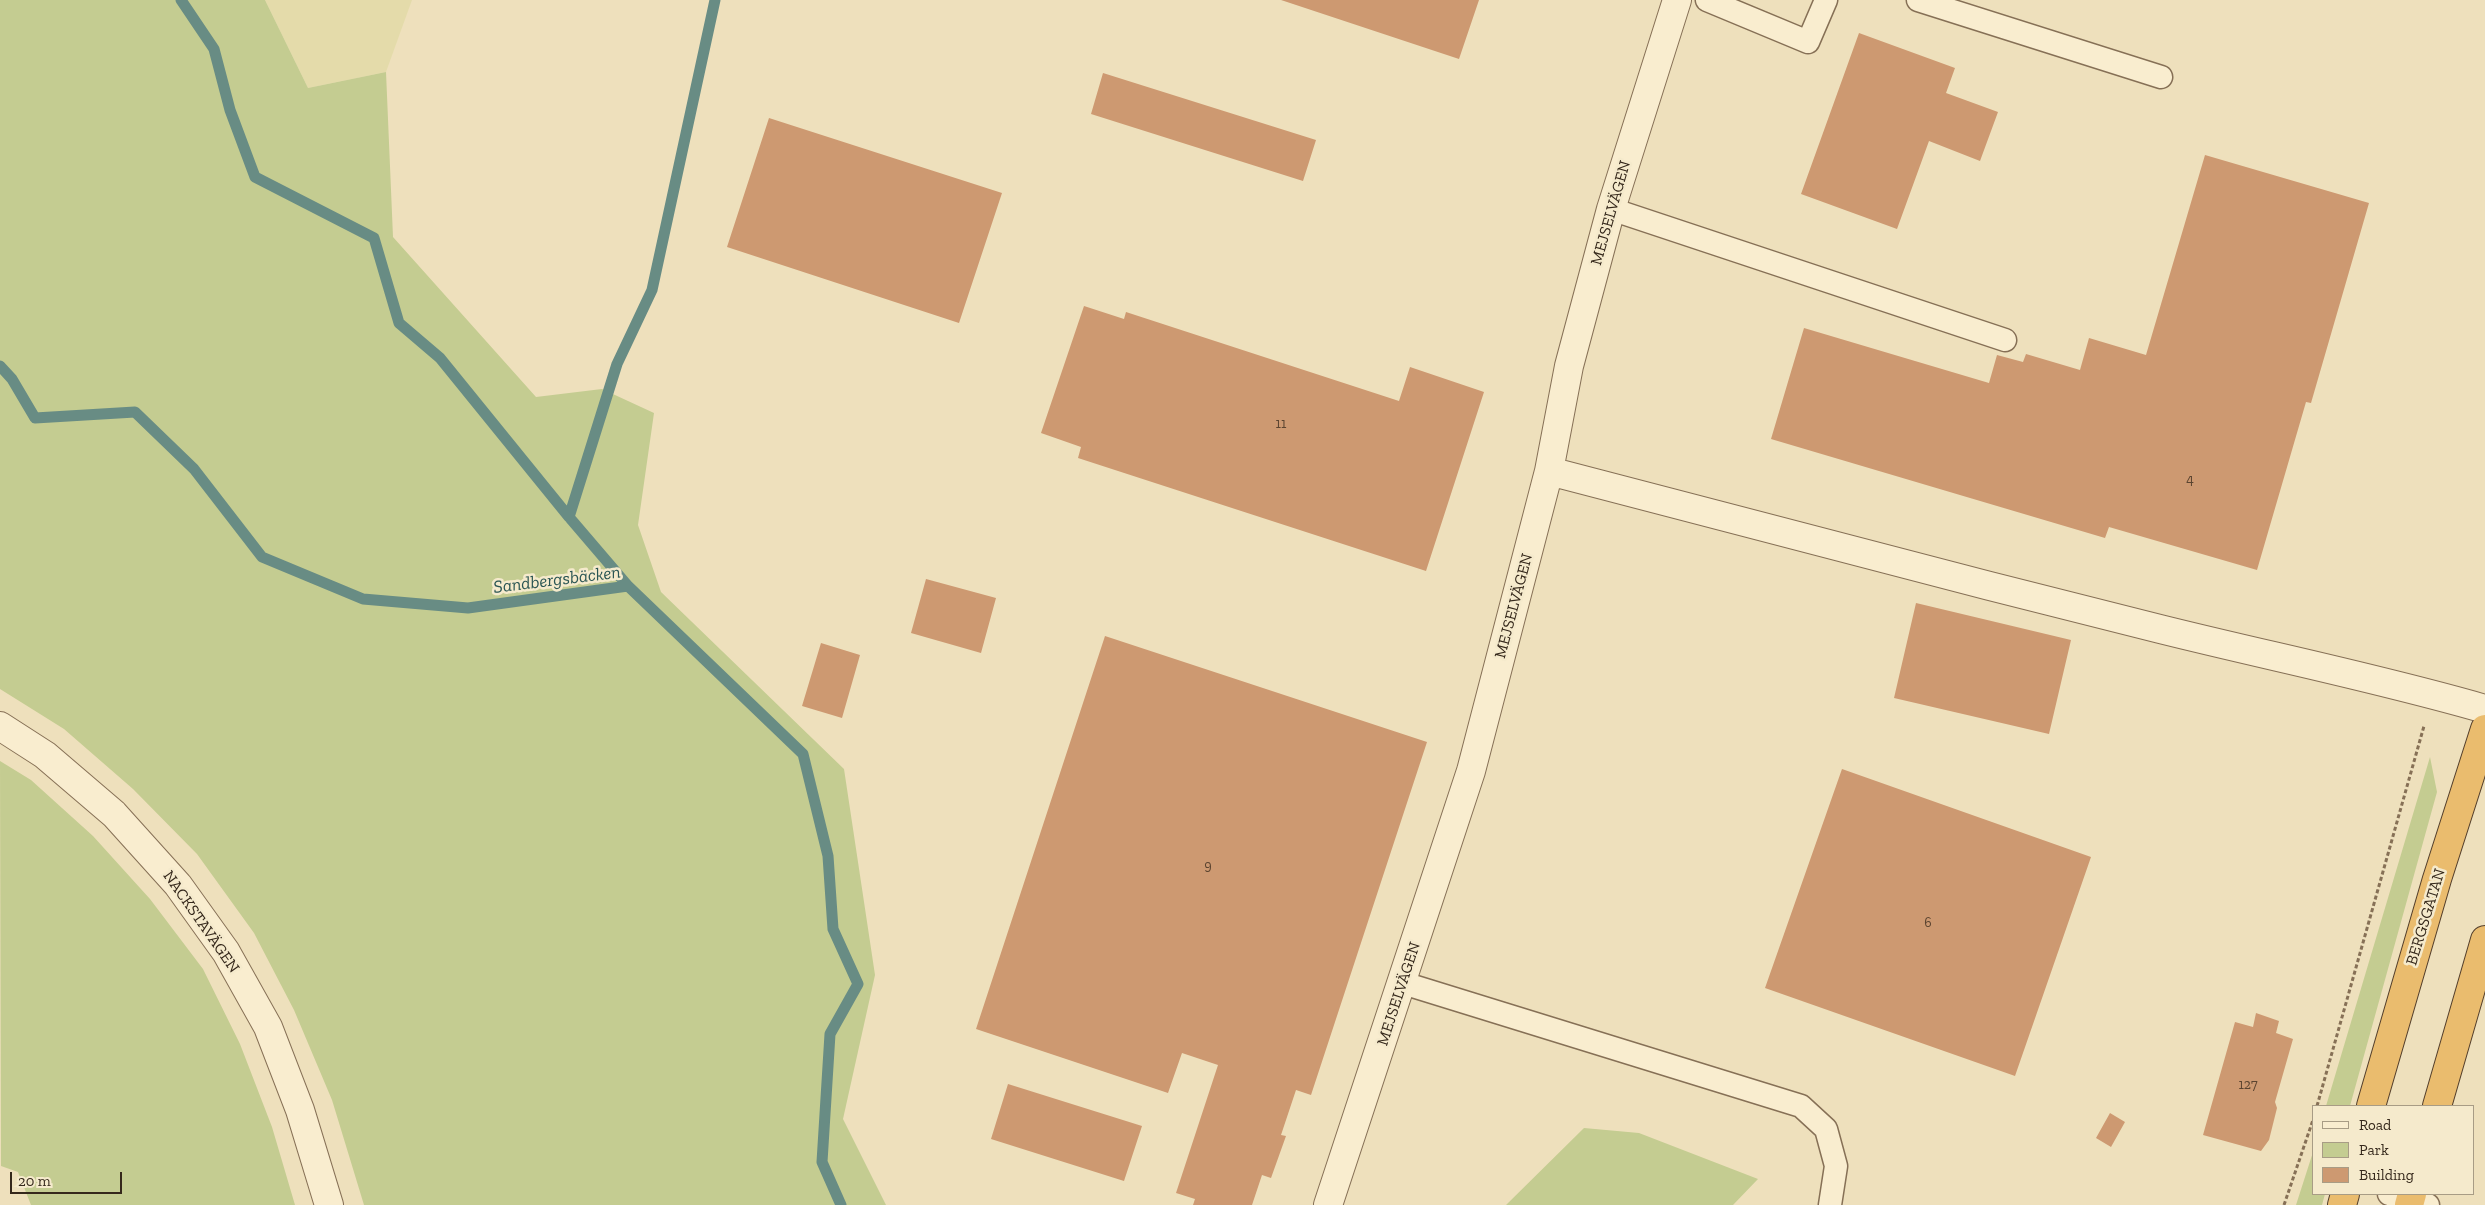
<!DOCTYPE html>
<meta charset="utf-8">
<style>
body{margin:0}
#map{position:relative;width:2485px;height:1205px;overflow:hidden;background:#eee0bc;font-family:"Zilla Slab",serif}
canvas{display:block}
.legend{position:absolute;left:2312px;top:1105px;width:162px;height:90px;box-sizing:border-box;background:#f5eacc;border:1px solid #a89c85;margin:0;padding:6px 9px;list-style:none;font-size:15px;color:#35281b}
.legend li{display:flex;align-items:center;gap:10px;height:25px}
.legend b{width:25px;border:1px solid #a89c85}
.scale{position:absolute;left:10px;top:1172px;width:112px;height:22px;box-sizing:border-box;border:2px solid #35281b;border-top:0;padding-left:6px;font-size:15px;line-height:18px;white-space:nowrap;color:#35281b;-webkit-text-stroke:4px #f5eacc;paint-order:stroke}
</style>
<div id="map">
<canvas width="2485" height="1205"></canvas>
<ul class="legend">
<li><b style="height:6px;background:#f9edcf"></b>Road</li>
<li><b style="height:14px;background:#c4cc91"></b>Park</li>
<li><b style="height:14px;background:#cd9971"></b>Building</li>
</ul>
<div class="scale">20 m</div>
</div>
<script>
const context = document.querySelector('canvas').getContext('2d');
context.lineJoin = 'round';
function fill(path, color) { context.fillStyle = color; context.fill(path, 'evenodd'); }
function stroke(path, color, width, dash) { context.strokeStyle = color; context.lineWidth = width; context.lineCap = dash ? 'butt' : 'round'; context.setLineDash(dash || []); context.stroke(path); }
function label(font, color, halo, rows, align = 'center') {
  context.font = font + ' "Zilla Slab",serif'; context.lineWidth = 5; context.setLineDash([]); context.textBaseline = 'middle'; context.strokeStyle = halo; context.fillStyle = color; for (const [text, x, y, turn = 0] of rows) {
    context.save(); context.translate(x, y); context.rotate((+turn || 0) * Math.PI / 180); context.textAlign = isNaN(turn) ? turn : align; if (halo) context.strokeText(text, 0, 0); context.fillText(text, 0, 0); context.restore();
  }
}
fill(new Path2D(`
 M265,0H412L386,72L308,88Z`), '#e4dbaa');
fill(new Path2D(`
 M0,0H265L308,88L386,72L393,237L536,397L602,389L654,413L638,525L661,592L844,769L875,975L843,1119L886,1205H364L332,1100L294,1010L254,933L197,854L133,789L64,729L0,689Z
 M2430,757L2437,792L2350,1106H2326Z
 M0,761L31,780L93,836L150,899L203,969L240,1044L272,1127L295,1205H31L18,1172L1,1166Z
 M1584,1128L1639,1133L1758,1179L1733,1205H1506Z
 M2314,1149V1194H2325L2322,1205H2296Z`), '#c4cc91');
stroke(new Path2D(`
 M181,0L214,49L230,110L255,177L374,238L399,323L440,358L569,517L628,586
 M0,366L12,379L35,418L135,412L194,469L262,557L363,599L468,608L628,586L803,754L828,856L833,929L858,984L830,1034L822,1162L841,1205
 M569,517L617,364L652,290L715,0`), '#688c84', 11);
fill(new Path2D(`
 M1281,0H1479L1459,59Z
 M1859,33L1955,68L1946,93L1998,112L1980,161L1929,141L1897,229L1801,194Z
 M1103,73L1316,140L1303,181L1091,114Z
 M769,118L1002,193L959,323L727,247Z
 M2205,155L2369,203L2311,403L2306,402L2257,570L2109,527L2105,538L1771,439L1804,328L1989,383L1997,355L2023,362L2026,354L2080,370L2089,338L2146,355Z
 M1084,306L1124,319L1126,312L1399,401L1410,367L1484,392L1426,571L1078,458L1081,447L1041,433Z
 M926,579L996,598L981,653L911,633Z
 M1916,603L2071,640L2049,734L1894,698Z
 M1105,636L1427,742L1311,1095L1296,1090L1281,1135L1286,1136L1271,1178L1262,1175L1252,1205H1193L1195,1199L1176,1193L1218,1065L1182,1053L1168,1093L976,1029Z
 M821,643L860,655L842,718L802,706Z
 M1842,769L2091,857L2015,1076L1765,988Z
 M2256,1013L2279,1021L2276,1033L2293,1039L2275,1102L2277,1108L2269,1140L2261,1151L2203,1135L2235,1022L2253,1027Z
 M1008,1084L1142,1126L1124,1181L991,1139Z
 M2110,1113L2125,1122L2111,1147L2096,1138Z`), '#cd9971');
const service = new Path2D(`
 M1707,0L1808,42L1826,0
 M1918,0L2161,77
 M1611,209L2005,340
 M1403,983L1801,1106L1826,1129L1836,1166L1830,1205
 M2389,1194L2428,1205`);
const minor = new Path2D(`
 M1549,471C1753,525 1956,578 2160,629C2268,656 2378,678 2485,709
 M1328,1205L1471,771L1549,471L1569,366L1611,209L1677,0`);
const tertiary = new Path2D(`
 M0,726L45,755L114,814L178,885L226,952L268,1027L300,1110L329,1205`);
const trunk = new Path2D(`
 M2371,1106L2437,879L2485,729
 M2437,1106L2485,940
 M2342,1205L2345,1194
 M2409,1205L2412,1194`);
stroke(service, '#867056', 25);
stroke(minor, '#867056', 30);
stroke(tertiary, '#867056', 30);
stroke(trunk, '#533e2b', 30);
stroke(new Path2D(`
 M2317,1106L2424,726
 M2284,1205L2314,1117`), '#867056', 3, [4, 2.5]);
stroke(service, '#f9edcf', 22);
stroke(minor, '#f9edcf', 28);
stroke(tertiary, '#f9edcf', 28);
stroke(trunk, '#eabc6e', 28);
label('14px', '#5b4430', null, [
 ["11",1281,424],
 ["4",2190,480],
 ["9",1208,866],
 ["6",1928,923],
 ["127",2248,1085]
]);
label('16px', '#35281b', '#f5eacc', [
 ["MEJSELVÄGEN",1611,213,-74],
 ["MEJSELVÄGEN",1514,606,-75],
 ["BERGSGATAN",2426,917,-73],
 ["NACKSTAVÄGEN",201,922,55],
 ["MEJSELVÄGEN",1399,994,-72]
]);
label('italic 18px', '#2a5553', '#f5eacc', [
 ["Sandbergsbäcken",557,580,-7]
]);
</script>
